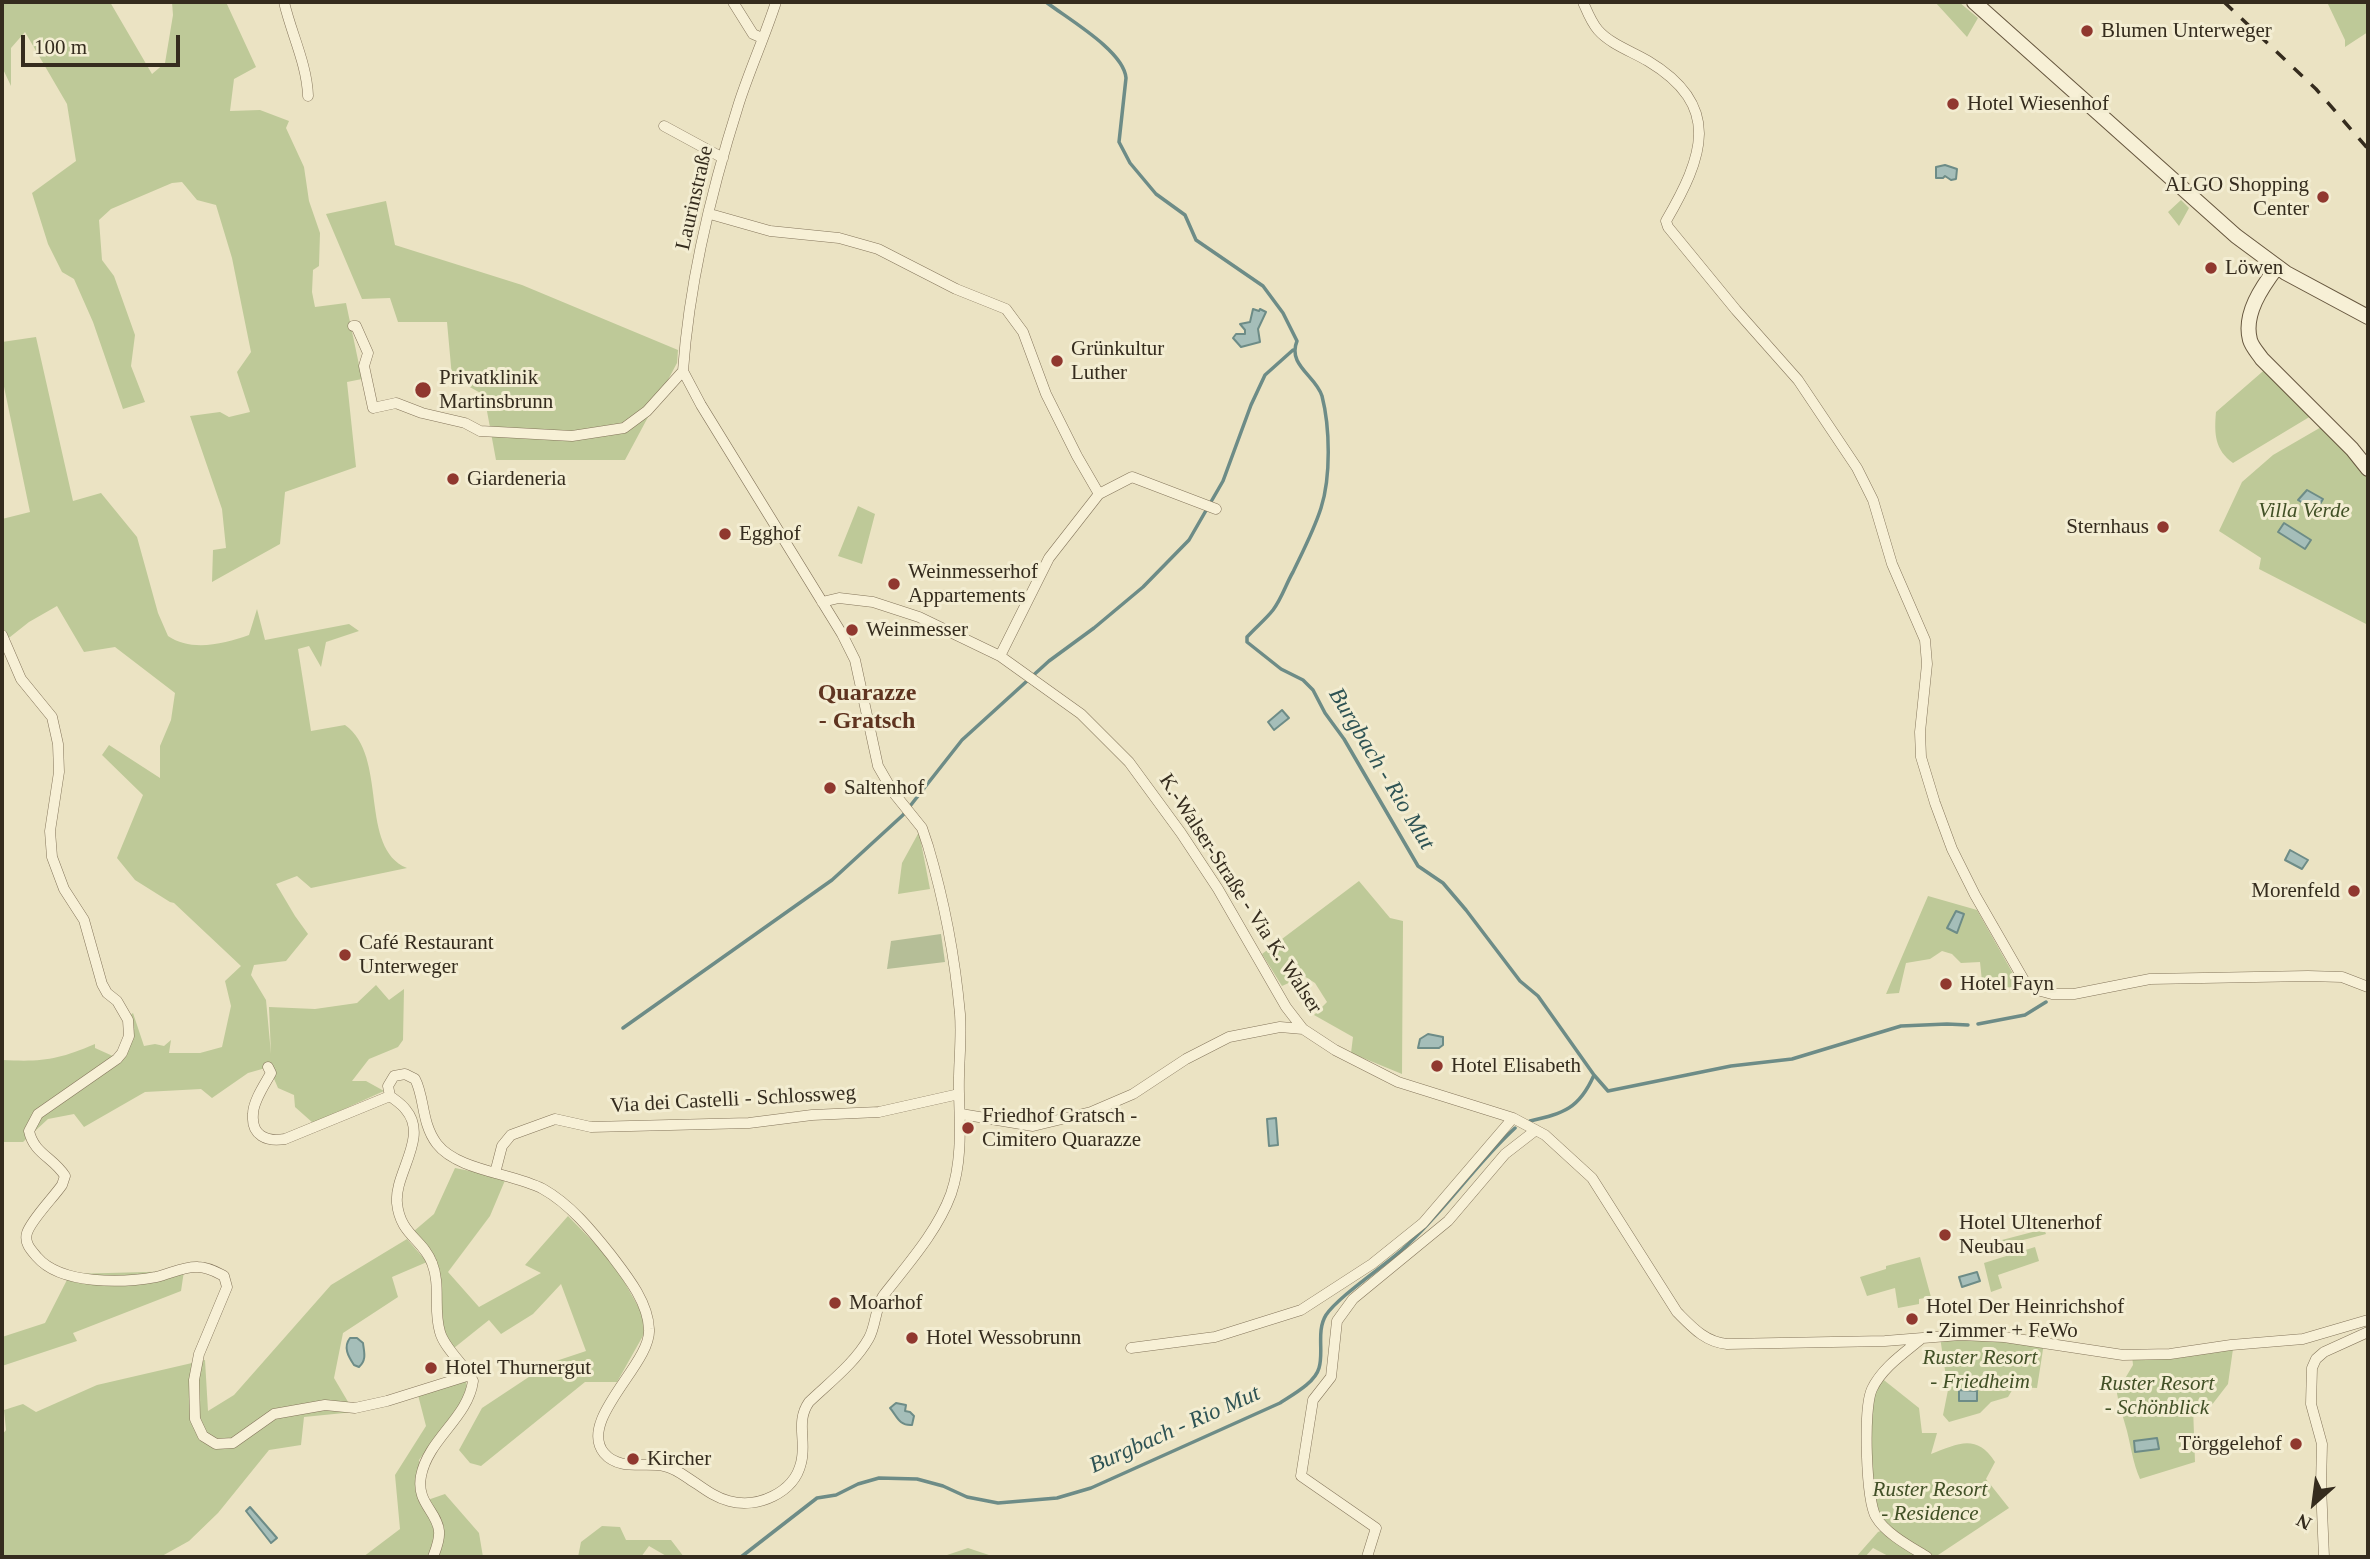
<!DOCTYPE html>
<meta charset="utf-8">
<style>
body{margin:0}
#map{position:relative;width:2370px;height:1559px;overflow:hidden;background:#ebe3c3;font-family:"Times New Roman",serif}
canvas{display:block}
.frame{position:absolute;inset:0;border:4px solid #352c1e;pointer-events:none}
.north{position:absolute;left:2279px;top:1468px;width:70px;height:70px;-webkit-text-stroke:5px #f3edd2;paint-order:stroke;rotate:208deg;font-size:19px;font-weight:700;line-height:28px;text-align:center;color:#352c1e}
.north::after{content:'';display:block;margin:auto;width:24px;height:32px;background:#352c1e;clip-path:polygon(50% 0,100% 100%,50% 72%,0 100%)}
.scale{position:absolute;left:21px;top:35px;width:159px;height:32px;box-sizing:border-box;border:4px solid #352c1e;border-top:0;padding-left:9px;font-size:21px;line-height:24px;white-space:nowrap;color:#352c1e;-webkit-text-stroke:5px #f3edd2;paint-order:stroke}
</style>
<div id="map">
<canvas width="2370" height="1559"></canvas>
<div class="frame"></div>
<div class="north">N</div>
<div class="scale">100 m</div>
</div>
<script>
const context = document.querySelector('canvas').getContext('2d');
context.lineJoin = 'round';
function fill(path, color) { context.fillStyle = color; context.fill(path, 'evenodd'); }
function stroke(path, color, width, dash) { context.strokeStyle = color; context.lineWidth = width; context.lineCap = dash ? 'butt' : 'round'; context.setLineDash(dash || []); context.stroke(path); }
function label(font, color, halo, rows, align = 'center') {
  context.font = font + ' "Times New Roman",serif'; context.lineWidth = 6; context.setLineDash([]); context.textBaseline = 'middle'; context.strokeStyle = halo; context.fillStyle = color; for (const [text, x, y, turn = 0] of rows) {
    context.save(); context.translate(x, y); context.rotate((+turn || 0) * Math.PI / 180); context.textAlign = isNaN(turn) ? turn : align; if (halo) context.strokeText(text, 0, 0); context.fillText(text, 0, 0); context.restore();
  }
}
fill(new Path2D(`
 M2,2H110L152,74L165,63L173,15L172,2H226L256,67L234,79L230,111L260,110L289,121L286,128L304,167L309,201L320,233L319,266L313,270L312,292L315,307L346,303L362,379L347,382L356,467L285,492L280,544L212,582L213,550L226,548L222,509L190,416L220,412L229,417L250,412L237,372L251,352L232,258L216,205L197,200L182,182L172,183L111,209L99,220L102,260L114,276L135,335L131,366L145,402L123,409L93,322L74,279L62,272L48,244L32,193L76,161L67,104L25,32L11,48V86L2,67Z
 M1935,2H1959L1978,18L1967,37Z
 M2327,2H2368V32L2345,47V40Z
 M2181,200L2189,208L2179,226L2168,212Z
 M386,201L395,245L522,285L678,350L677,363L625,460H496L484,395L452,377L447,322H398L390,298L362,299L326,214Z
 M36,337L73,501L101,493L137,537L158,613L168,636C191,652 224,644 249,635L257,609L265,640L349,624L359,631L326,642L321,667L309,646L298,649L311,731L345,725C389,756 358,848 407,868L311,888L297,876L276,884L295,916L308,934L286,961L254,965L251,975L266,1000L271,1054L269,1007L315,1009L357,1003L376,985L389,1000L404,989L403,1040L398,1047L369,1059L352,1081H366L384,1091L313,1123L295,1107L294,1095L278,1088L269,1067L248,1073L212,1098L201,1089L145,1092L84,1127L74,1114L48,1119L23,1142H2V1060C43,1062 57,1060 95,1044V1048L115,1057L122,1053L127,1018L133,1013L144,1046L155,1044L164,1046L171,1040L169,1053H200L222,1047L231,1006L225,981L241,966L174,903L170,902L135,880L117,858L143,795L102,755L109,745L160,778V746L171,720L175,693L115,647L84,652L57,606L29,622L5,641L2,634V519L30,512L2,377V342Z
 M2269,366L2316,413L2233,463C2215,450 2214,434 2216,412Z
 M2323,426L2368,476V625L2259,569L2261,558L2219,531L2242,482L2273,455Z
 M858,506L875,514L862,564L838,556Z
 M919,832L930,889L898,894L902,863Z
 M1359,881L1390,918L1403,921L1402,1074L1351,1053L1353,1037L1314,1015L1327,1002L1315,983L1304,976L1282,986L1262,954Z
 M1928,896L1977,910L2020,986L1983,991L1980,962L1961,963L1952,954L1942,951L1930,959L1906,963L1899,993L1886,994Z
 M455,1168L506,1178L490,1216L448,1272L479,1307L541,1273L525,1265L568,1216L613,1262L643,1315L644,1334L617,1382H585L481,1466L470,1463L459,1450L482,1408L550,1363L586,1351L561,1284L533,1314L501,1334L489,1320L454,1348L442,1331L436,1258L414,1231L434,1214Z
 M2044,1229L2046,1234L1981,1251L1979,1246Z
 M407,1239L427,1262L392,1277L398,1297L343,1333L334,1378L354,1412L304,1417L301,1445L269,1450L218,1513L189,1541L162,1556L2,1557V1435L6,1430L4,1410L23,1404L36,1412L97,1385L205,1360L208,1411L234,1395L331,1285Z
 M2035,1247L2039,1261L1998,1275L2002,1288L1991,1292L1984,1263Z
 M1920,1257L1931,1297L1919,1299V1304L1898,1308L1895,1288L1867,1296L1860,1277L1886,1269V1266Z
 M184,1271L181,1291L73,1333L77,1341L2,1366V1337L45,1323L70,1274Z
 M1940,1337L2044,1343L2037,1388L2014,1387L2008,1397L1991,1402L1980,1413L1949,1422L1943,1415L1948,1390Z
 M2233,1349L2228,1384L2211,1406L2193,1407L2195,1462L2140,1479C2133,1463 2131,1447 2127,1431C2123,1416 2118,1403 2116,1387H2120L2133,1365L2132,1355Z
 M1880,1377L1919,1408L1922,1433H1937L1931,1454C1958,1444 1976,1433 1995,1462L1986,1479L2009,1508L1935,1557C1911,1557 1889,1527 1873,1511L1867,1407Z
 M466,1379L467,1394L419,1460V1503L445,1494L479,1533L483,1557H363L400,1529L395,1475L426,1426L418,1395Z
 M602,1526L620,1527L626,1540H671L684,1557H668L649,1546L641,1557H578L581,1542Z
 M1883,1530L1919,1557H1890L1873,1548L1865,1557H1856L1878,1532Z
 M968,1548L995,1557H941Z`), '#bec998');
fill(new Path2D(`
 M941,934L945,962L887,969L891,941Z`), '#b5be97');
const water = new Path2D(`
 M1945,165L1957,169L1956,179L1951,180L1945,176L1943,178H1936V167Z
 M1253,309L1259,311L1260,309L1266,312L1258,329L1260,342L1241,347L1233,338L1236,334H1245V330L1240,324L1250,322Z
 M2307,490L2323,499L2316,511L2298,500Z
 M2284,523L2311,540L2305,549L2278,532Z
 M1282,710L1289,718L1274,730L1268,722Z
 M2290,850L2308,860L2302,869L2285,860Z
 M1956,911L1964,914L1957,933L1947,928Z
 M1428,1034L1443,1037V1045L1439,1048H1418L1420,1039Z
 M1276,1118L1278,1145L1269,1146L1267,1119Z
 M1977,1272L1980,1281L1962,1287L1959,1277Z
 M350,1338H357L363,1343C364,1352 367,1360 359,1367L354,1365C348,1356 343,1347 350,1338Z
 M1959,1390L1977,1391V1401H1959Z
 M896,1403L906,1405L905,1411L910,1412L914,1416L912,1425C899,1426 897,1416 890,1408Z
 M2157,1438L2159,1449L2135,1452L2134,1441Z
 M250,1507L277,1538L271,1543L246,1511Z`);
fill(water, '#a5beb9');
stroke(water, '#6d8c87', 2);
stroke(new Path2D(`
 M1046,2C1068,19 1124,51 1126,78L1119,142L1130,163L1156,194L1185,215L1196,240L1263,286L1283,313L1297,341C1287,365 1316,376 1322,396C1330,427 1331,477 1321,508C1314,530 1303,551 1293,572C1286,584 1282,598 1273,610C1266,619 1255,628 1247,637V642L1281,669L1303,680L1313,690L1325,713L1344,739L1418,866L1443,883L1466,910L1520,981L1538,996L1594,1075C1579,1109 1564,1113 1530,1121
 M1978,1024L2025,1015L2046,1002
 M623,1028L832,880L903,815L962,740L1049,661L1094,628L1143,587L1189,540L1223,481L1251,405L1265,375L1293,350
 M1594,1075L1608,1091L1731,1066L1792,1059L1901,1026L1947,1024L1968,1025
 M741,1557L817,1498L836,1495L858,1484L879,1478L917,1479L943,1486L967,1497L998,1503L1057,1498L1091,1488L1280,1403C1292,1395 1315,1383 1319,1368C1324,1352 1316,1331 1326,1315C1339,1296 1383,1267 1403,1249C1444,1212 1474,1166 1515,1128`), '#6d8c87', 3.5);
const street = new Path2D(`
 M284,2C291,33 307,64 308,96
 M733,2L753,34L762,38
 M1583,2C1587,11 1591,22 1598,30C1610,44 1633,52 1648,61C1723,106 1703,157 1666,221L1668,227L1736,310L1798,380L1857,468L1873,500L1892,564L1925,640L1927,664L1920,732L1921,757L1935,803L1952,849L1975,895L2025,982L2037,990L2052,994H2074L2150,979L2308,976L2342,977L2368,987
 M664,126L723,158
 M710,214L770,231L839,238L878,249L956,289L1006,309L1023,332L1046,394L1077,456L1099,494L1132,477L1216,509
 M353,326H356L368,353L364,366L373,408L396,403L422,413L465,423L480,431L572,436L624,428L647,411L683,371
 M683,371C689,283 712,188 739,103C750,69 765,36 776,2
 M822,602L839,598L873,602L919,617L1000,656L1081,714L1129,762L1181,833L1218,889L1286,1007L1303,1029L1335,1050L1398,1082L1513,1118L1545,1135L1592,1178L1677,1312C1692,1327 1705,1342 1727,1344L1885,1341L1960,1335L2004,1337L2123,1355L2170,1354L2231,1345L2303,1339L2368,1320
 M2,635L21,679L52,717L58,744L59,772L50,831L52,857L64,889L84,920L102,984L107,993L117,1001L128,1020L129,1036L122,1053L117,1059L38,1114L29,1131C34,1154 53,1157 65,1176L62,1185C53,1198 31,1220 27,1233C24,1243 31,1250 37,1257C61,1285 123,1283 156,1277C170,1274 184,1266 198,1267C208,1267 216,1272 224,1276L227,1287L199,1354L194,1380L195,1419L203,1436L216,1444L233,1443L274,1414L325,1405L355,1408L387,1401L470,1375
 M1000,656L1049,558L1099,494
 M268,1067L271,1073C265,1084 253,1101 253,1114C251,1136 267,1142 285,1139L390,1096
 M390,1096L388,1086L394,1076L405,1074L415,1079C425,1098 421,1123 437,1144C458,1171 513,1173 543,1189C570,1204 592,1231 611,1255C627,1276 648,1302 649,1329C652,1363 577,1420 604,1453C619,1471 645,1462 664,1466C676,1468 687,1478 697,1484C707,1491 717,1498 729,1501C757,1509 794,1493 801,1463C807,1441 795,1422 809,1402C830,1382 855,1363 869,1338C876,1325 875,1309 883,1296C907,1265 937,1232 951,1194C962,1162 960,1128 959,1094C958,1067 962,1041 960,1014C955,958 944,900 928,846L922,828L893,792L878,766L855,660L842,634L701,405L683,371
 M390,1096C395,1100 402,1104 406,1110C429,1137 394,1174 397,1203C400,1235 423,1239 432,1263C441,1285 433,1310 440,1332C444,1348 465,1365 473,1381C468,1418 428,1439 421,1476C416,1503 437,1511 439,1531C440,1540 436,1549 433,1557
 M961,1114L1033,1126L1091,1112L1133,1094L1186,1059L1229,1037L1280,1027L1303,1029
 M495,1173L502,1146L511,1135L555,1119L591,1127L749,1123L812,1115L879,1112L959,1094
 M1921,1339C1903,1354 1882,1368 1872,1389C1863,1408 1866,1500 1876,1517C1886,1534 1911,1547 1927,1557
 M1131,1348L1215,1337L1301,1310L1372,1264L1423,1223L1513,1118
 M1367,1557L1376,1528L1301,1476L1313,1400L1331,1377L1337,1321L1353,1299L1448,1221L1505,1154L1536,1130
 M2324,1557L2321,1486L2322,1444L2311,1404L2312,1368L2316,1359L2324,1352L2368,1332`);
const secondary = new Path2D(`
 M1974,2L2236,236L2286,273L2368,317
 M2277,267C2262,287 2243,314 2250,340C2252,347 2258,353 2262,359L2352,449L2368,469`);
stroke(street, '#84755b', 11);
stroke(secondary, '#66563e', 16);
stroke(street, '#f7f0d6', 10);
stroke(secondary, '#f7f0d6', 14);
stroke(new Path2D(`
 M2224,2L2316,89L2368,149`), '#352c1e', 3.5, [12, 12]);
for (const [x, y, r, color] of [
 [2087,31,7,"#90382f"],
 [1953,104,7,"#90382f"],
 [2323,197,7,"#90382f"],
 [2211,268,7,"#90382f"],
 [1057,361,7,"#90382f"],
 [423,390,9,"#90382f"],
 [453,479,7,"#90382f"],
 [2163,527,7,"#90382f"],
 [725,534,7,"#90382f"],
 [894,584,7,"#90382f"],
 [852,630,7,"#90382f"],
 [830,788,7,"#90382f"],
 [2354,891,7,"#90382f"],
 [345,955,7,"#90382f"],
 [1946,984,7,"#90382f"],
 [1437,1066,7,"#90382f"],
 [968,1128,7,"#90382f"],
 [1945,1235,7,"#90382f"],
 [835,1303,7,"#90382f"],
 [1912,1319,7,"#90382f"],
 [912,1338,7,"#90382f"],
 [431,1368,7,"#90382f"],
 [2296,1444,7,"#90382f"],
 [633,1459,7,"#90382f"]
]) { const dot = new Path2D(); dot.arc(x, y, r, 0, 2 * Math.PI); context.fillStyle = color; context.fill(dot); stroke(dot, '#f3edd2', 2.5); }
label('21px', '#352c1e', '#f3edd2', [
 ["Blumen Unterweger",2101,31],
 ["Hotel Wiesenhof",1967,104],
 ["ALGO Shopping",2309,185,"right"],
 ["Center",2309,209,"right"],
 ["Löwen",2225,268],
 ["Grünkultur",1071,349],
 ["Luther",1071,373],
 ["Privatklinik",439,378],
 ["Martinsbrunn",439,402],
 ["Giardeneria",467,479],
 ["Sternhaus",2149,527,"right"],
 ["Egghof",739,534],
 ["Weinmesserhof",908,572],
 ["Appartements",908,596],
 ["Weinmesser",866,630],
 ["Saltenhof",844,788],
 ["Morenfeld",2340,891,"right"],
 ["Café Restaurant",359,943],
 ["Unterweger",359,967],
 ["Hotel Fayn",1960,984],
 ["Hotel Elisabeth",1451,1066],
 ["Friedhof Gratsch -",982,1116],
 ["Cimitero Quarazze",982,1140],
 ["Hotel Ultenerhof",1959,1223],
 ["Neubau",1959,1247],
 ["Moarhof",849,1303],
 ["Hotel Der Heinrichshof",1926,1307],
 ["- Zimmer + FeWo",1926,1331],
 ["Hotel Wessobrunn",926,1338],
 ["Hotel Thurnergut",445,1368],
 ["Törggelehof",2282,1444,"right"],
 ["Kircher",647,1459]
], 'left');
label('21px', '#352c1e', '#f3edd2', [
 ["Laurinstraße",695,198,-77],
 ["K.-Walser-Straße - Via K. Walser",1240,894,57],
 ["Via dei Castelli - Schlossweg",733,1100,-3]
]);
label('italic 21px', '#415026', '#f3edd2', [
 ["Villa Verde",2304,511],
 ["Ruster Resort",1980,1358],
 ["- Friedheim",1980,1382],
 ["Ruster Resort",2157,1384],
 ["- Schönblick",2157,1408],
 ["Ruster Resort",1930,1490],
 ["- Residence",1930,1514]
]);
label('italic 23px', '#2e5354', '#f3edd2', [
 ["Burgbach - Rio Mut",1381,769,59],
 ["Burgbach - Rio Mut",1175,1430,-24]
]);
label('bold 24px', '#5f3420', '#f3edd2', [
 ["Quarazze",867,694],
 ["- Gratsch",867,722]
]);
</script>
